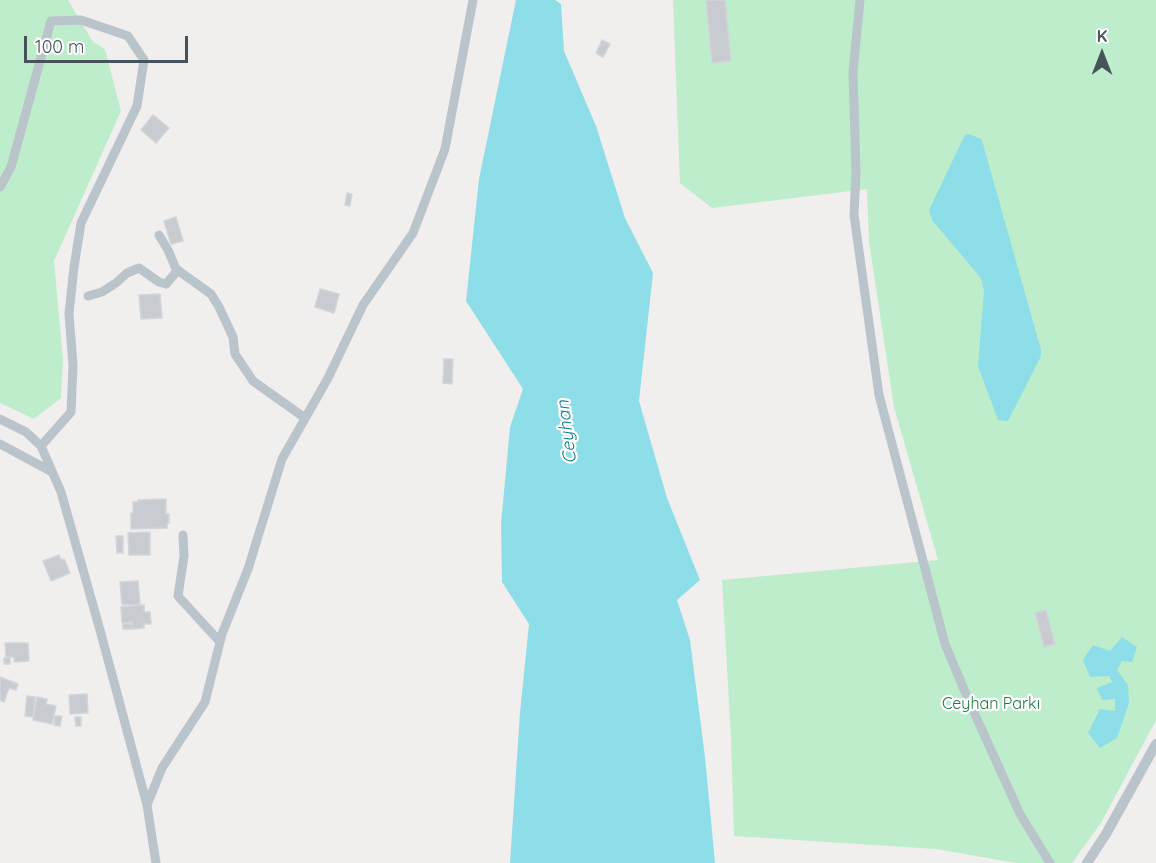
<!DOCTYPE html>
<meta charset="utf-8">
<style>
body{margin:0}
#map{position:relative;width:1156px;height:863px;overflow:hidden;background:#f1eeee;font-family:Quicksand,sans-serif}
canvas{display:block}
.north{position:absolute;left:1072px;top:24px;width:60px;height:60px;-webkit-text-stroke:4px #fff;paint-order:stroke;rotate:0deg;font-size:16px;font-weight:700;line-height:24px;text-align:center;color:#47535b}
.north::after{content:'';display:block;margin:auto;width:21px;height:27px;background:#47535b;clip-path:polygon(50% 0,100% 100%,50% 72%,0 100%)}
.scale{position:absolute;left:24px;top:36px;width:164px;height:27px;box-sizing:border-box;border:3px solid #47535b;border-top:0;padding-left:8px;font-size:18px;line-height:21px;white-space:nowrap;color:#47535b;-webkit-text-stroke:4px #fff;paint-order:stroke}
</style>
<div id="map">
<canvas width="1156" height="863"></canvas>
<div class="north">K</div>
<div class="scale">100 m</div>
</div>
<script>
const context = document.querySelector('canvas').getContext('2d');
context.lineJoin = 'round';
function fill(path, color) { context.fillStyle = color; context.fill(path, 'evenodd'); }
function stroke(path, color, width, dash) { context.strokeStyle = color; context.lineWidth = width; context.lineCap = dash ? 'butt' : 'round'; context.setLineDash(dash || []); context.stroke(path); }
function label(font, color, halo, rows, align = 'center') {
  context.font = font + ' Quicksand,sans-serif'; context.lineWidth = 4.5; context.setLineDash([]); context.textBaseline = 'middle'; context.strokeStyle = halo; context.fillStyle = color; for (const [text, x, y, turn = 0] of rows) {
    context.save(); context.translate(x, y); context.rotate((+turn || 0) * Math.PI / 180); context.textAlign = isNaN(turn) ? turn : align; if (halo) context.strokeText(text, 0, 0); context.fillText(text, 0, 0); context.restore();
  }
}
fill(new Path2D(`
 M0,0H68L93,42L105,49L121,111L54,261L63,360L61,398L34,419L0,403Z
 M673,0H1156V720L1101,823L1072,863H1016L936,849L734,836L731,738L722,580L938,560L894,407L869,242L867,189L712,208L680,183Z`), '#beedcc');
fill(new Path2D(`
 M516,0H555L561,4L564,51L596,126L625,218L653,273L639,401L667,498L700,580L677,600L690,640L705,757L715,863H510L520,713L529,624L502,582L501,524L510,427L523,389L466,301L479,179Z
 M969,134L981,139L983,144L1041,350V356L1008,421L998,420L978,366L984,291L981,278L932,220L929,210L965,135Z
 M1122,637L1137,647L1132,662L1122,661L1117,670L1128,685L1129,703L1117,738L1100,748L1088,733L1100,709L1115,711V699L1102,700L1097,688L1112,682L1109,676L1090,677L1083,660L1093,645L1110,651Z`), '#8ddee8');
const building = new Path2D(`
 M706,0H725L731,61L712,63Z
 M602,40L610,44L603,57L596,53Z
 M153,115L169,128L156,143L141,130Z
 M347,193L352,194L350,206L345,205Z
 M176,217L183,241L171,244L164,221Z
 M320,289L339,294L334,313L315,307Z
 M160,294L162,318L141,319L139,295Z
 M444,359H453L452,384L443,383Z
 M166,499V514H169V523L167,524V528L131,529V513H133V502H138V500Z
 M150,532V555H129L128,533Z
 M116,536H123V553H117Z
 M59,555L61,560L64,559L70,573L51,581L43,561Z
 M138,581L140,604L122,605L120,582Z
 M144,605V612H150L151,624H144V628L133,629L132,622L122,623L121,607Z
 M1046,610L1055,644L1044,647L1035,613Z
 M123,624H132V629H123Z
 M5,643H28L29,661L14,662V657H6Z
 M4,658H10V664H4Z
 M0,677L18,684L16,690L9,688L4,702L0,700Z
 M87,694L88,713L70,714L69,695Z
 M27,696L35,697L33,717L25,716Z
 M37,697L47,699L46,704L56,706L52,724L33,720Z
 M55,716H62L60,726L54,725Z
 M75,717H81V726H76Z`);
fill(building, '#c8ccd1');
stroke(building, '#d2d5da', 1.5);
stroke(new Path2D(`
 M860,0L853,72L856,172L854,215L879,395L945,644L968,699L1020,814L1050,863
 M0,187L11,167L51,21L81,20L128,36L144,60L137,106L81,223L74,267L69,314L73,365L71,412L41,446
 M159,235L168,250L176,269L211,294L219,307L233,337L235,354L253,381L305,418
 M88,296L102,292L116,283L127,273L139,268L159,282L166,284L178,270
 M0,419L26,432L41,446L61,492L100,630L147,805L156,863
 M0,444L52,472
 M183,535L184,556L178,596L220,642
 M147,805L162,768L205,702L222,634L248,569L282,459L328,378L363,305L413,233L445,149L473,0`), '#bac4cb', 9);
stroke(new Path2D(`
 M1087,863L1106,834L1156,744`), '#bac4cb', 10);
label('16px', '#1a7a41', '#fff', [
 ["Ceyhan Parkı",991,704]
]);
label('italic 18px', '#127f8d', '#fff', [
 ["Ceyhan",567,432,-97]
]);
</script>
